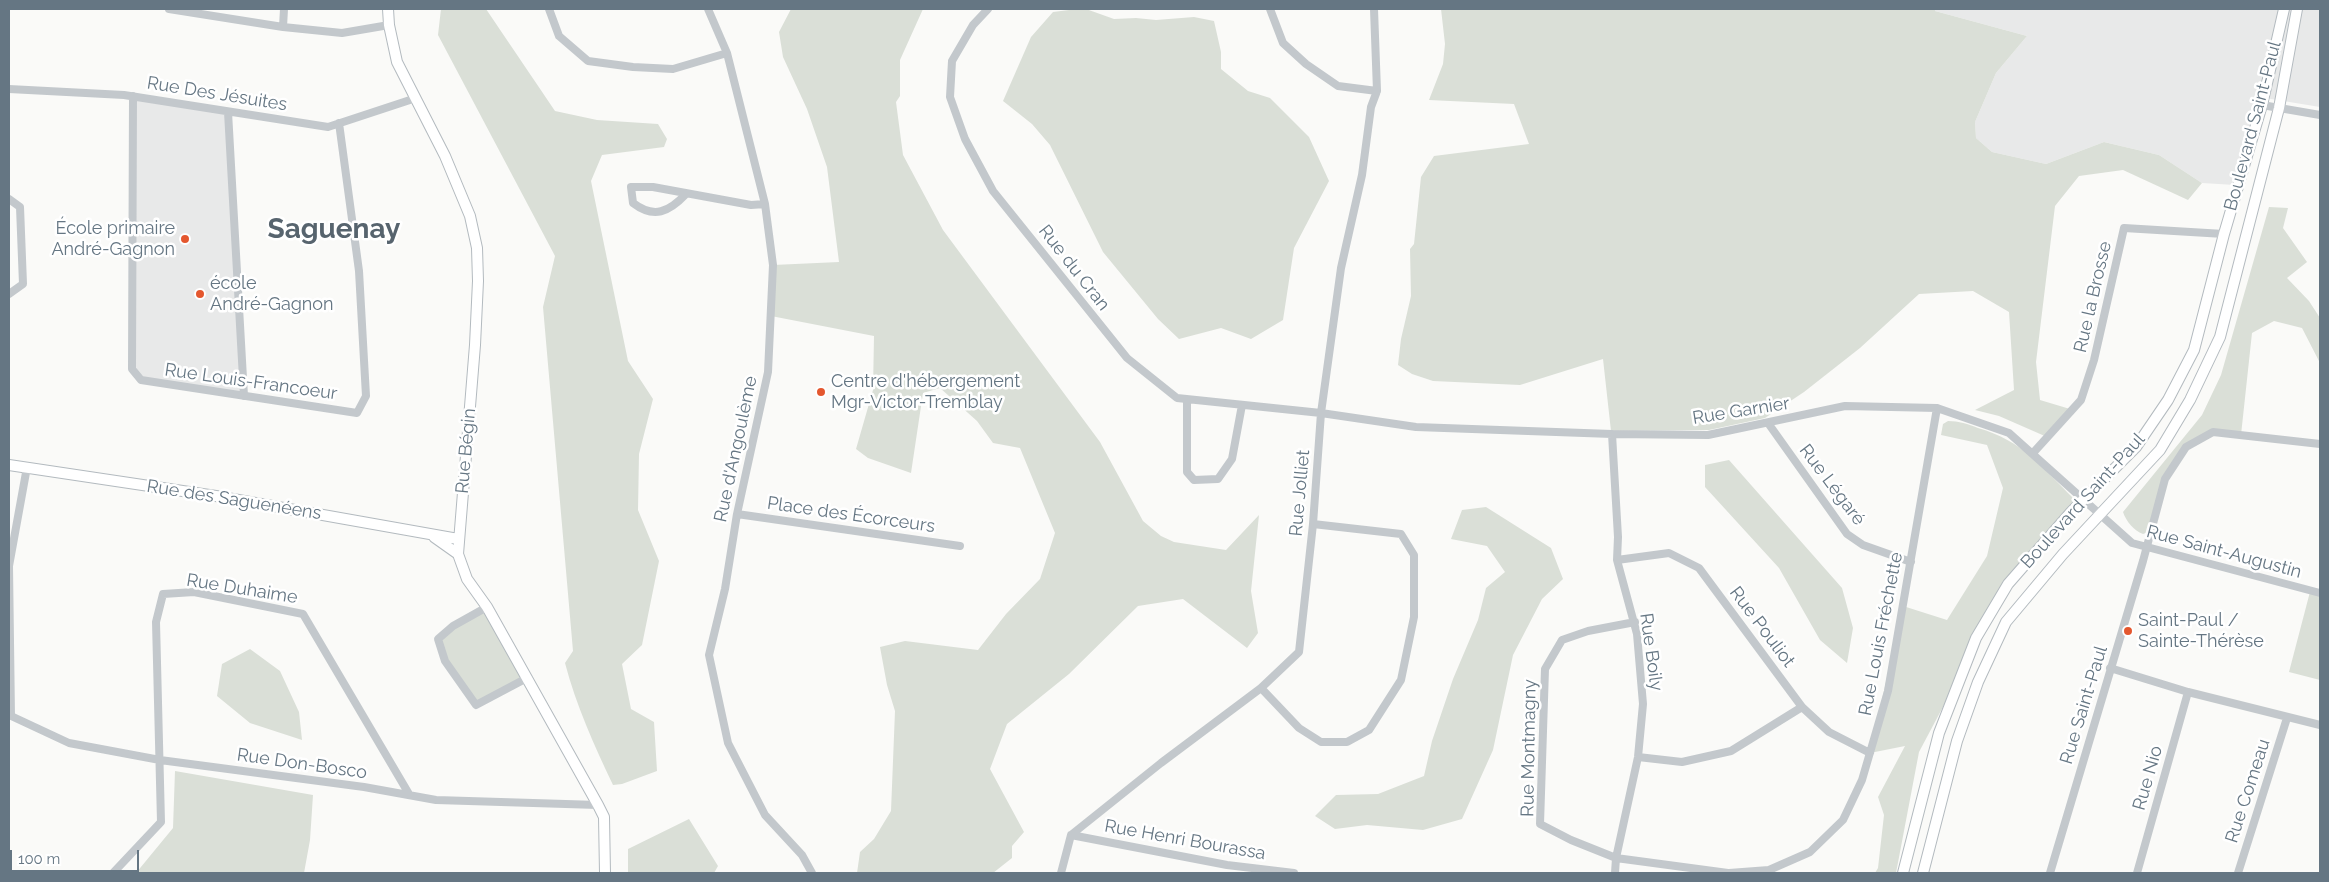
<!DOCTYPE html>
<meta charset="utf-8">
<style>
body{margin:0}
#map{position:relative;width:2329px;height:882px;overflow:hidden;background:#fafaf8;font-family:Raleway,sans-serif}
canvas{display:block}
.frame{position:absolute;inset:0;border:10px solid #657683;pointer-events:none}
.scale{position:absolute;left:10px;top:850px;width:129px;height:22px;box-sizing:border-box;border:2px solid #657683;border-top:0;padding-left:6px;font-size:15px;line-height:18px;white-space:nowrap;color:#657683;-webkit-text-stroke:4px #fff;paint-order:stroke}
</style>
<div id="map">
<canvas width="2329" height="882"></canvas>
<div class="frame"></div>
<div class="scale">100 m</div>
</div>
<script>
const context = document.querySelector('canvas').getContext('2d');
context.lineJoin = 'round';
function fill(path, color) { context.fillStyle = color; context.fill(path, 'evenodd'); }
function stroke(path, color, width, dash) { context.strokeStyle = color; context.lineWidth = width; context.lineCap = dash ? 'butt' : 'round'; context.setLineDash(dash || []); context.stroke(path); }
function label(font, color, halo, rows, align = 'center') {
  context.font = font + ' Raleway,sans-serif'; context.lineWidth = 5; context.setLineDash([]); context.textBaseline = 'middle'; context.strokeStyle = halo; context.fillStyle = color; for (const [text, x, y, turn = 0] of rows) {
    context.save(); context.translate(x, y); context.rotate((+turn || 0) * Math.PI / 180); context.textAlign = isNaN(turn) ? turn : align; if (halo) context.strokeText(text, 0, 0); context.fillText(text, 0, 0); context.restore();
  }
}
fill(new Path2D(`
 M1935,9H2320V107L2259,97L2235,185L2202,183L2159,155L2104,142L2046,164L1992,152L1976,138L1975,122L1996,73L2027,36L1935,11Z
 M131,100L228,111L245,397L138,378L136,367Z`), '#e8e9e9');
fill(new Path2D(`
 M441,9H486L555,111L597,120L658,124L667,139L664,147L602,155L591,181L628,361L653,399L639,454L638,510L659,561L642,645L622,664L631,709L654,722L657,771L622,784L613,785C594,745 576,705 565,663L573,651L543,307L555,256L438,35Z
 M791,9H923L900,60V96L896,102L903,155L943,230L1100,442L1143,521L1161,536L1174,542L1226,550L1259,515L1251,591L1258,633L1247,648L1183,599L1138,606L1069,674L1007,724L990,769L1024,832L1012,846V858L993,873H857L860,852L874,839L891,811L895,711L887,685L880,647L905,641L978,650L1006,614L1040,579L1055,533L1020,448L993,443L977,421L940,388L923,393L911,473L868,458L856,449L873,390L874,336L771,316L773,265L839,262L827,167L807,109L783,57L779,32Z
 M1077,9H1086L1114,19L1136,18L1156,20L1194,17L1214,21L1221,52V69L1248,91L1270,98L1309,137L1329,181L1294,248L1283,320L1251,339L1221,328L1179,339L1158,319L1103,252L1050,145L1032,124L1003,101L1031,37L1053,12Z
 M1441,9H1935V11L2027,36L1996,73L1975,122L1976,138L1992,152L2046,164L2104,142L2159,155L2202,183L2188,200L2123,170L2079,176L2055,206L2036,362L2040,400L2070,409L2047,437L1999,416L1975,410L2014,390L2009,312L1973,291L1919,294L1860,348L1804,392L1765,418L1709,430L1611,431L1603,359L1520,385L1433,381L1412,374L1398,365L1401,339L1411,296L1410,249L1414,244L1421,177L1434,156L1529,144L1514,104L1429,100L1443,64L1445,44Z
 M2269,207L2288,208L2283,228L2307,262L2287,278L2309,301L2320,318V363L2302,328L2274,321L2252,333L2241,435L2213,432L2186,447L2165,479L2151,531L2143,534C2134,531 2126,521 2123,512L2202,415L2221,375Z
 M1948,421C1959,421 1968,424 1978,428C2023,441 2041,466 2073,498L2075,505L1984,619L1964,654L1953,688L1919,752L1896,873H1875L1878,868L1884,815L1878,797L1905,746L1870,753L1903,606L1947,620L1987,556L2003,488L1987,445L1941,435L1943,424Z
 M1729,460L1842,588L1853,628L1847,663L1820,640L1779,568L1705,487V465Z
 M1486,507L1551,548L1563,579L1542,599L1513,655L1493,750L1462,819L1423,830L1367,825L1335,829L1315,816L1336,795L1378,794L1424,776L1432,741L1453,679L1478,620L1486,588L1505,572L1487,546L1451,539L1462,510Z
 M2311,588L2320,590V680L2289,672Z
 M487,607L527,678L476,705L445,661L438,639Z
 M250,649L280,671L299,712L302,740L250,723L217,696L222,664Z
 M175,771L313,795L310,840L304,873H136L173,828Z
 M689,819L718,866L714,873H628V849Z`), '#dadfd7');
const secondary = new Path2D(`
 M388,9L389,25L397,62L445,156L470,216L477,248L478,281L475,345L458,554L467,579L487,607L598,805L604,817L605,873
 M9,465L216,496L458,539
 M434,537L458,554
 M1903,873L1939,733L1976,638L2008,584L2071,512L2136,447L2168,400L2194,350L2224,234L2262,105L2284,9
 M1923,873L1957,741L1978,682L2006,622L2063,554L2160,450L2190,400L2220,337L2279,108L2297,9`);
stroke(secondary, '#b3babf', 12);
stroke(new Path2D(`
 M169,9L283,27L342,33L389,25
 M549,9L559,36L588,61L633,67L673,69L727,53
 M708,9L727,53L765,204L773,265L768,372L737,514L725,589L709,655L728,743L765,815L802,855L812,873
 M988,9L973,25L952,61L950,97L965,139L993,191L1127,358L1177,398L1321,413L1416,427L1612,434L1708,435L1845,406L1937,408L2009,433L2132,543L2320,593
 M1270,9L1283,43L1306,64L1338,86L1377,91
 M283,27L284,9
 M9,89L124,95L328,127L416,98
 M133,96L132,369L141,380L357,413L366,396L359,271L339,123
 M2262,105L2320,115
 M228,112L244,396
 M686,194C669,212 654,219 633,203L631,187H653L751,205L765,204
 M9,199L20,207L23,284L9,294
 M1187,400V472L1194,480L1218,479L1232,459L1242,405
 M1768,423L1847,534L1863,545L1911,562
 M1612,434L1618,537L1617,560L1637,634L1643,704L1638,757L1616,858L1615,873
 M2033,453L2081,400L2094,360L2124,228L2224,234
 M737,514L960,546
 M1617,560L1669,553L1699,568L1802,707L1829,732L1870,753
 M487,607L453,626L438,639L445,661L476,705L527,678
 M1635,622L1588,631L1562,640L1545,669L1540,824L1571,840L1616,858L1728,873
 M2110,668L2188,692L2320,725
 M1261,688L1299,728L1321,742H1347L1369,730L1401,680L1414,617V555L1401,534L1313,524
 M9,715L69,743L160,760L364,787L436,800L598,805
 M11,716L9,566L27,467
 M1638,757L1682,762L1731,751L1802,707
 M1071,835L1227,865L1294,873
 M113,873L161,822L156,622L163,594L194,592L303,614L409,794
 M1061,873L1071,835L1161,763L1261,688L1299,652L1313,524L1321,413L1341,268L1362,175L1371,107L1377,91L1374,9
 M1729,873L1769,870L1810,852L1843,820L1862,780L1888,691L1937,408
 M2050,873L2143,561L2165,479L2186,447L2213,432L2320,444
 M2137,873L2188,692
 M2238,873L2287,718`), '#c3c8cc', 8);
stroke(secondary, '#fff', 10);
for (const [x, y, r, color] of [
 [185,239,5,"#e4572e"],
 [200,294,5,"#e4572e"],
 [821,392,5,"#e4572e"],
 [2128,631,5,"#e4572e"]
]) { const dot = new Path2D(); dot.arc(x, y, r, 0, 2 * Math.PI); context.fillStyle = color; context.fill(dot); stroke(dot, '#fff', 2); }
label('18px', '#657683', '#fff', [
 ["Rue Des Jésuites",217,94,9],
 ["Boulevard Saint-Paul",2253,126,-75],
 ["Rue du Cran",1074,268,52],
 ["Rue la Brosse",2093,297,-77],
 ["Rue Louis-Francoeur",251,382,8],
 ["Rue Garnier",1741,411,-9],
 ["Rue d'Angoulème",736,449,-78],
 ["Rue Bégin",466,451,-85],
 ["Rue Légaré",1832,485,53],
 ["Rue Jolliet",1300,493,-85],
 ["Rue des Saguenéens",234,500,9],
 ["Boulevard Saint-Paul",2083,501,-48],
 ["Place des Écorceurs",851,515,8],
 ["Rue Saint-Augustin",2224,552,15],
 ["Rue Duhaime",242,589,9],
 ["Rue Pouliot",1762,627,53],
 ["Rue Louis Fréchette",1881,634,-79],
 ["Rue Boily",1651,652,82],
 ["Rue Saint-Paul",2084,705,-73],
 ["Rue Montmagny",1529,748,-89],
 ["Rue Don-Bosco",302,764,8],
 ["Rue Nio",2148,778,-74],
 ["Rue Comeau",2248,791,-72],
 ["Rue Henri Bourassa",1185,840,10]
]);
label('18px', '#657683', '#fff', [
 ["École primaire",175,229,"right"],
 ["André-Gagnon",175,250,"right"],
 ["école",210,284],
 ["André-Gagnon",210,305],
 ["Centre d'hébergement",831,382],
 ["Mgr-Victor-Tremblay",831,403],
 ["Saint-Paul /",2138,621],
 ["Sainte-Thérèse",2138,642]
], 'left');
label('bold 28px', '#57646e', '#fff', [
 ["Saguenay",334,230]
]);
</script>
